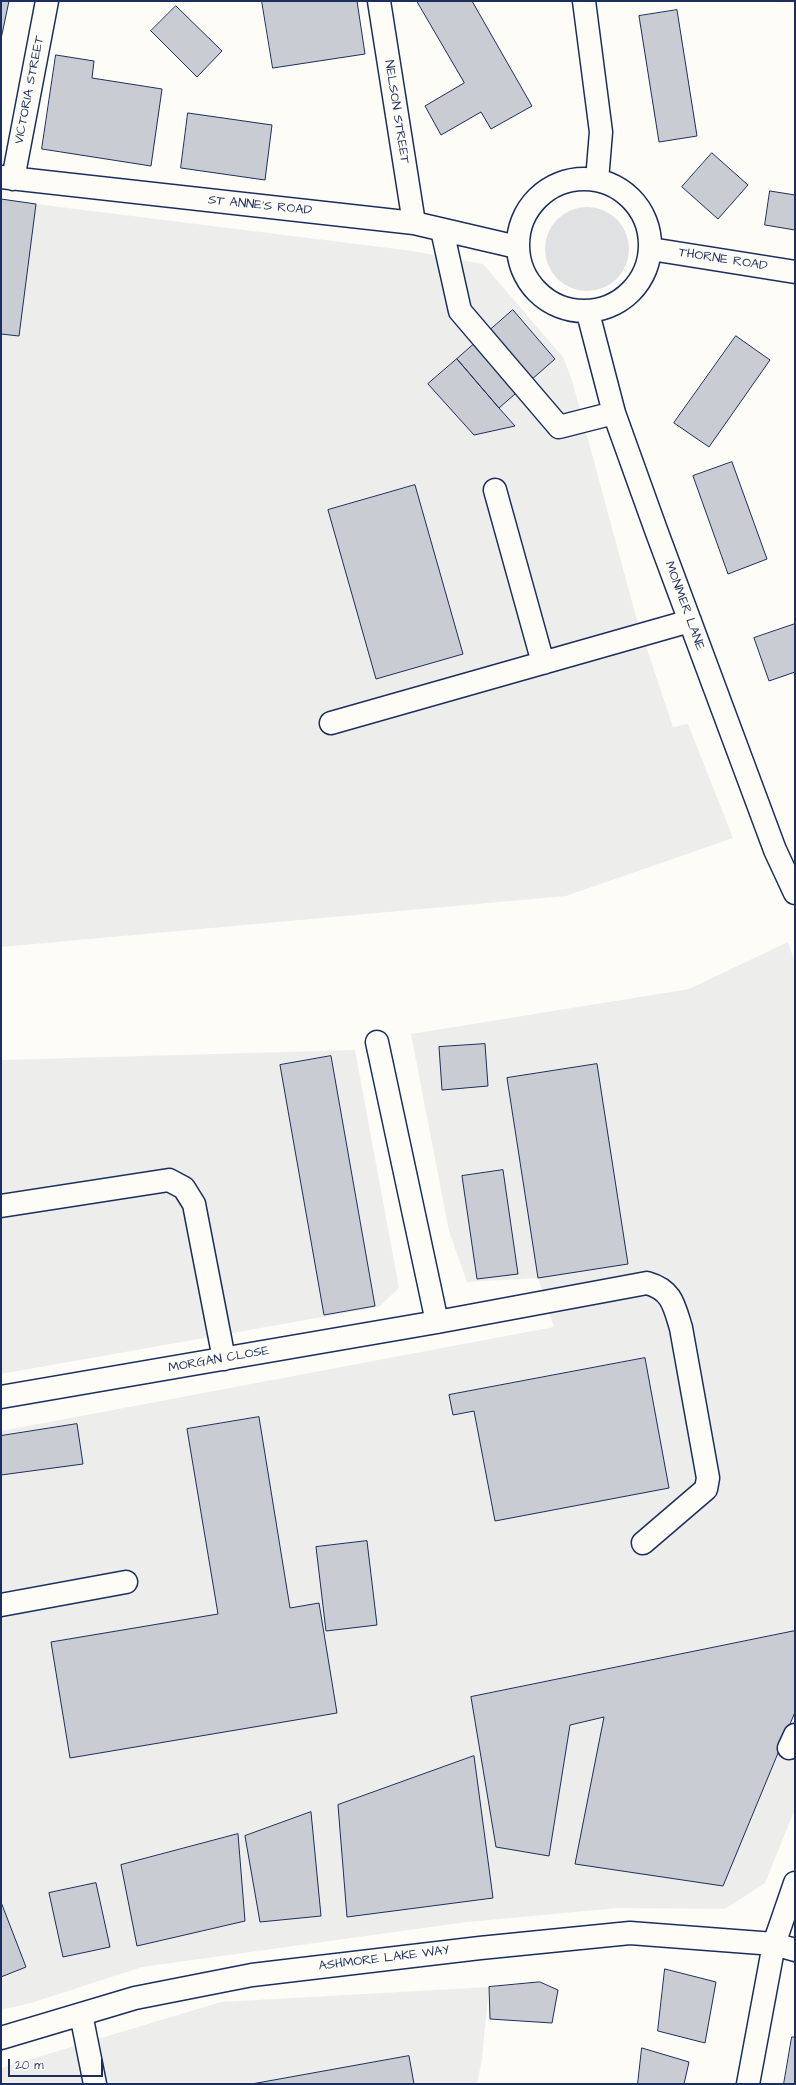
<!DOCTYPE html>
<style>
body{margin:0}
#map{position:relative;width:796px;height:2085px;overflow:hidden;background:#fdfcf7;font-family:"Architects Daughter",sans-serif}
canvas{display:block}
.frame{position:absolute;inset:0;border:2px solid #1b2f5e;pointer-events:none}
.scale{position:absolute;left:8px;top:2059px;width:95px;height:18px;box-sizing:border-box;border:2px solid #1b2f5e;border-top:0;padding-left:5px;font-size:12px;line-height:14px;white-space:nowrap;color:#1b2f5e;-webkit-text-stroke:3px #fdfcf7;paint-order:stroke}
</style>
<div id="map">
<canvas width="796" height="2085"></canvas>
<div class="frame"></div>
<div class="scale">20 m</div>
</div>
<script>
const context = document.querySelector('canvas').getContext('2d');
context.lineJoin = 'round';
function fill(path, color) { context.fillStyle = color; context.fill(path, 'evenodd'); }
function stroke(path, color, width, dash) { context.strokeStyle = color; context.lineWidth = width; context.lineCap = dash ? 'butt' : 'round'; context.setLineDash(dash || []); context.stroke(path); }
function label(font, color, halo, rows, align = 'center') {
  context.font = font + ' "Architects Daughter",sans-serif'; context.lineWidth = 3; context.setLineDash([]); context.textBaseline = 'middle'; context.strokeStyle = halo; context.fillStyle = color; for (const [text, x, y, turn = 0] of rows) {
    context.save(); context.translate(x, y); context.rotate((+turn || 0) * Math.PI / 180); context.textAlign = isNaN(turn) ? turn : align; if (halo) context.strokeText(text, 0, 0); context.fillText(text, 0, 0); context.restore();
  }
}
fill(new Path2D(`
 M36,204L413,251L483,264L563,357L572,380L635,613L673,727L688,724L733,838L566,896L1,947V334L19,336Z
 M788,942L795,963V1809L765,1883L725,1909L619,1908L467,1922L142,1967L31,2003L1,2010V1431L554,1327L538,1278L467,1282L449,1231L411,1034L689,989Z
 M355,1050L399,1288L379,1307L1,1374V1060Z
 M489,1987L482,2059L477,2084H1V2068L221,2002Z`), '#edeeec');
fill(new Path2D(`
 M545 249a42 42 0 1 1 84 0a42 42 0 1 1-84 0Z`), '#e0e1e3');
const building = new Path2D(`
 M1,1H9L1,39Z
 M262,1H357L365,54L273,68Z
 M417,1H472L532,106L491,129L481,112L441,135L425,106L464,83Z
 M176,6L222,51L197,77L151,31Z
 M677,10L697,136L659,142L639,16Z
 M56,55L94,61L92,78L162,89L151,166L42,149Z
 M188,113L272,125L265,180L181,168Z
 M712,153L748,185L718,219L682,187Z
 M770,191L795,195V230L765,225Z
 M1,199L36,204L19,336L1,334Z
 M513,310L555,359L499,408L457,359Z
 M736,336L770,360L709,447L674,423Z
 M457,359L499,408L515,426L474,435L428,384Z
 M732,462L767,559L728,574L693,476Z
 M415,485L463,654L376,679L328,510Z
 M795,624V672L769,681L754,638Z
 M485,1044L488,1086L442,1090L439,1047Z
 M331,1056L375,1306L324,1315L280,1065Z
 M597,1064L628,1264L538,1278L507,1078Z
 M503,1170L518,1274L477,1279L462,1176Z
 M645,1358L669,1488L495,1521L474,1411L453,1415L449,1395Z
 M259,1417L290,1608L319,1603L337,1713L70,1758L51,1642L218,1614L187,1429Z
 M77,1424L83,1464L1,1475V1436Z
 M367,1541L377,1625L326,1631L316,1547Z
 M795,1631V1712L723,1886L575,1864L604,1717L570,1725L549,1856L496,1847L471,1697Z
 M474,1756L493,1898L347,1917L338,1805Z
 M311,1812L321,1916L260,1922L245,1836Z
 M238,1834L245,1921L137,1946L121,1865Z
 M96,1883L110,1947L63,1957L49,1893Z
 M1,1902L26,1967L1,1977Z
 M665,1969L716,1982L705,2043L658,2031Z
 M540,1982L558,1990L552,2023L490,2019L489,1987Z
 M792,2037H795V2084H784Z
 M642,2048L689,2062L684,2084H638Z
 M409,2056L414,2084H252Z`);
fill(building, '#c9ccd3');
stroke(building, '#1b2f5e', 1);
const minor = new Path2D(`
 M379,1L414,223
 M584,1L601,132L597,180
 M1,177L414,223L517,247
 M518 245a66 66 0 1 1 132 0a66 66 0 1 1-132 0Z
 M13,179L47,1
 M442,230L460,311L559,427L614,413
 M651,249L795,272
 M588,313L614,413L656,530L775,850L795,893
 M495,490L543,663
 M331,723L690,621
 M377,1042L437,1322
 M1,1206L169,1180L184,1188L194,1204L224,1359
 M1,1397L437,1322L647,1283C672,1290 674,1305 681,1328L708,1478L706,1489L643,1543
 M1,1605L126,1582
 M789,1748L795,1735
 M81,2014L95,2084
 M1,2038L135,1998L252,1975L480,1948L630,1933L774,1944L795,1950
 M748,2084L774,1944L795,1883`);
stroke(minor, '#1b2f5e', 25);
stroke(minor, '#fdfcf7', 22);
label('13px', '#1b2f5e', '#fdfcf7', [
 ["VICTORIA STREET",30,90,-79],
 ["NELSON STREET",396,112,81],
 ["ST ANNE'S ROAD",260,206,6],
 ["THORNE ROAD",723,260,9],
 ["MONMER LANE",684,606,70],
 ["MORGAN CLOSE",219,1360,-10],
 ["ASHMORE LAKE WAY",384,1959,-7]
]);
</script>
